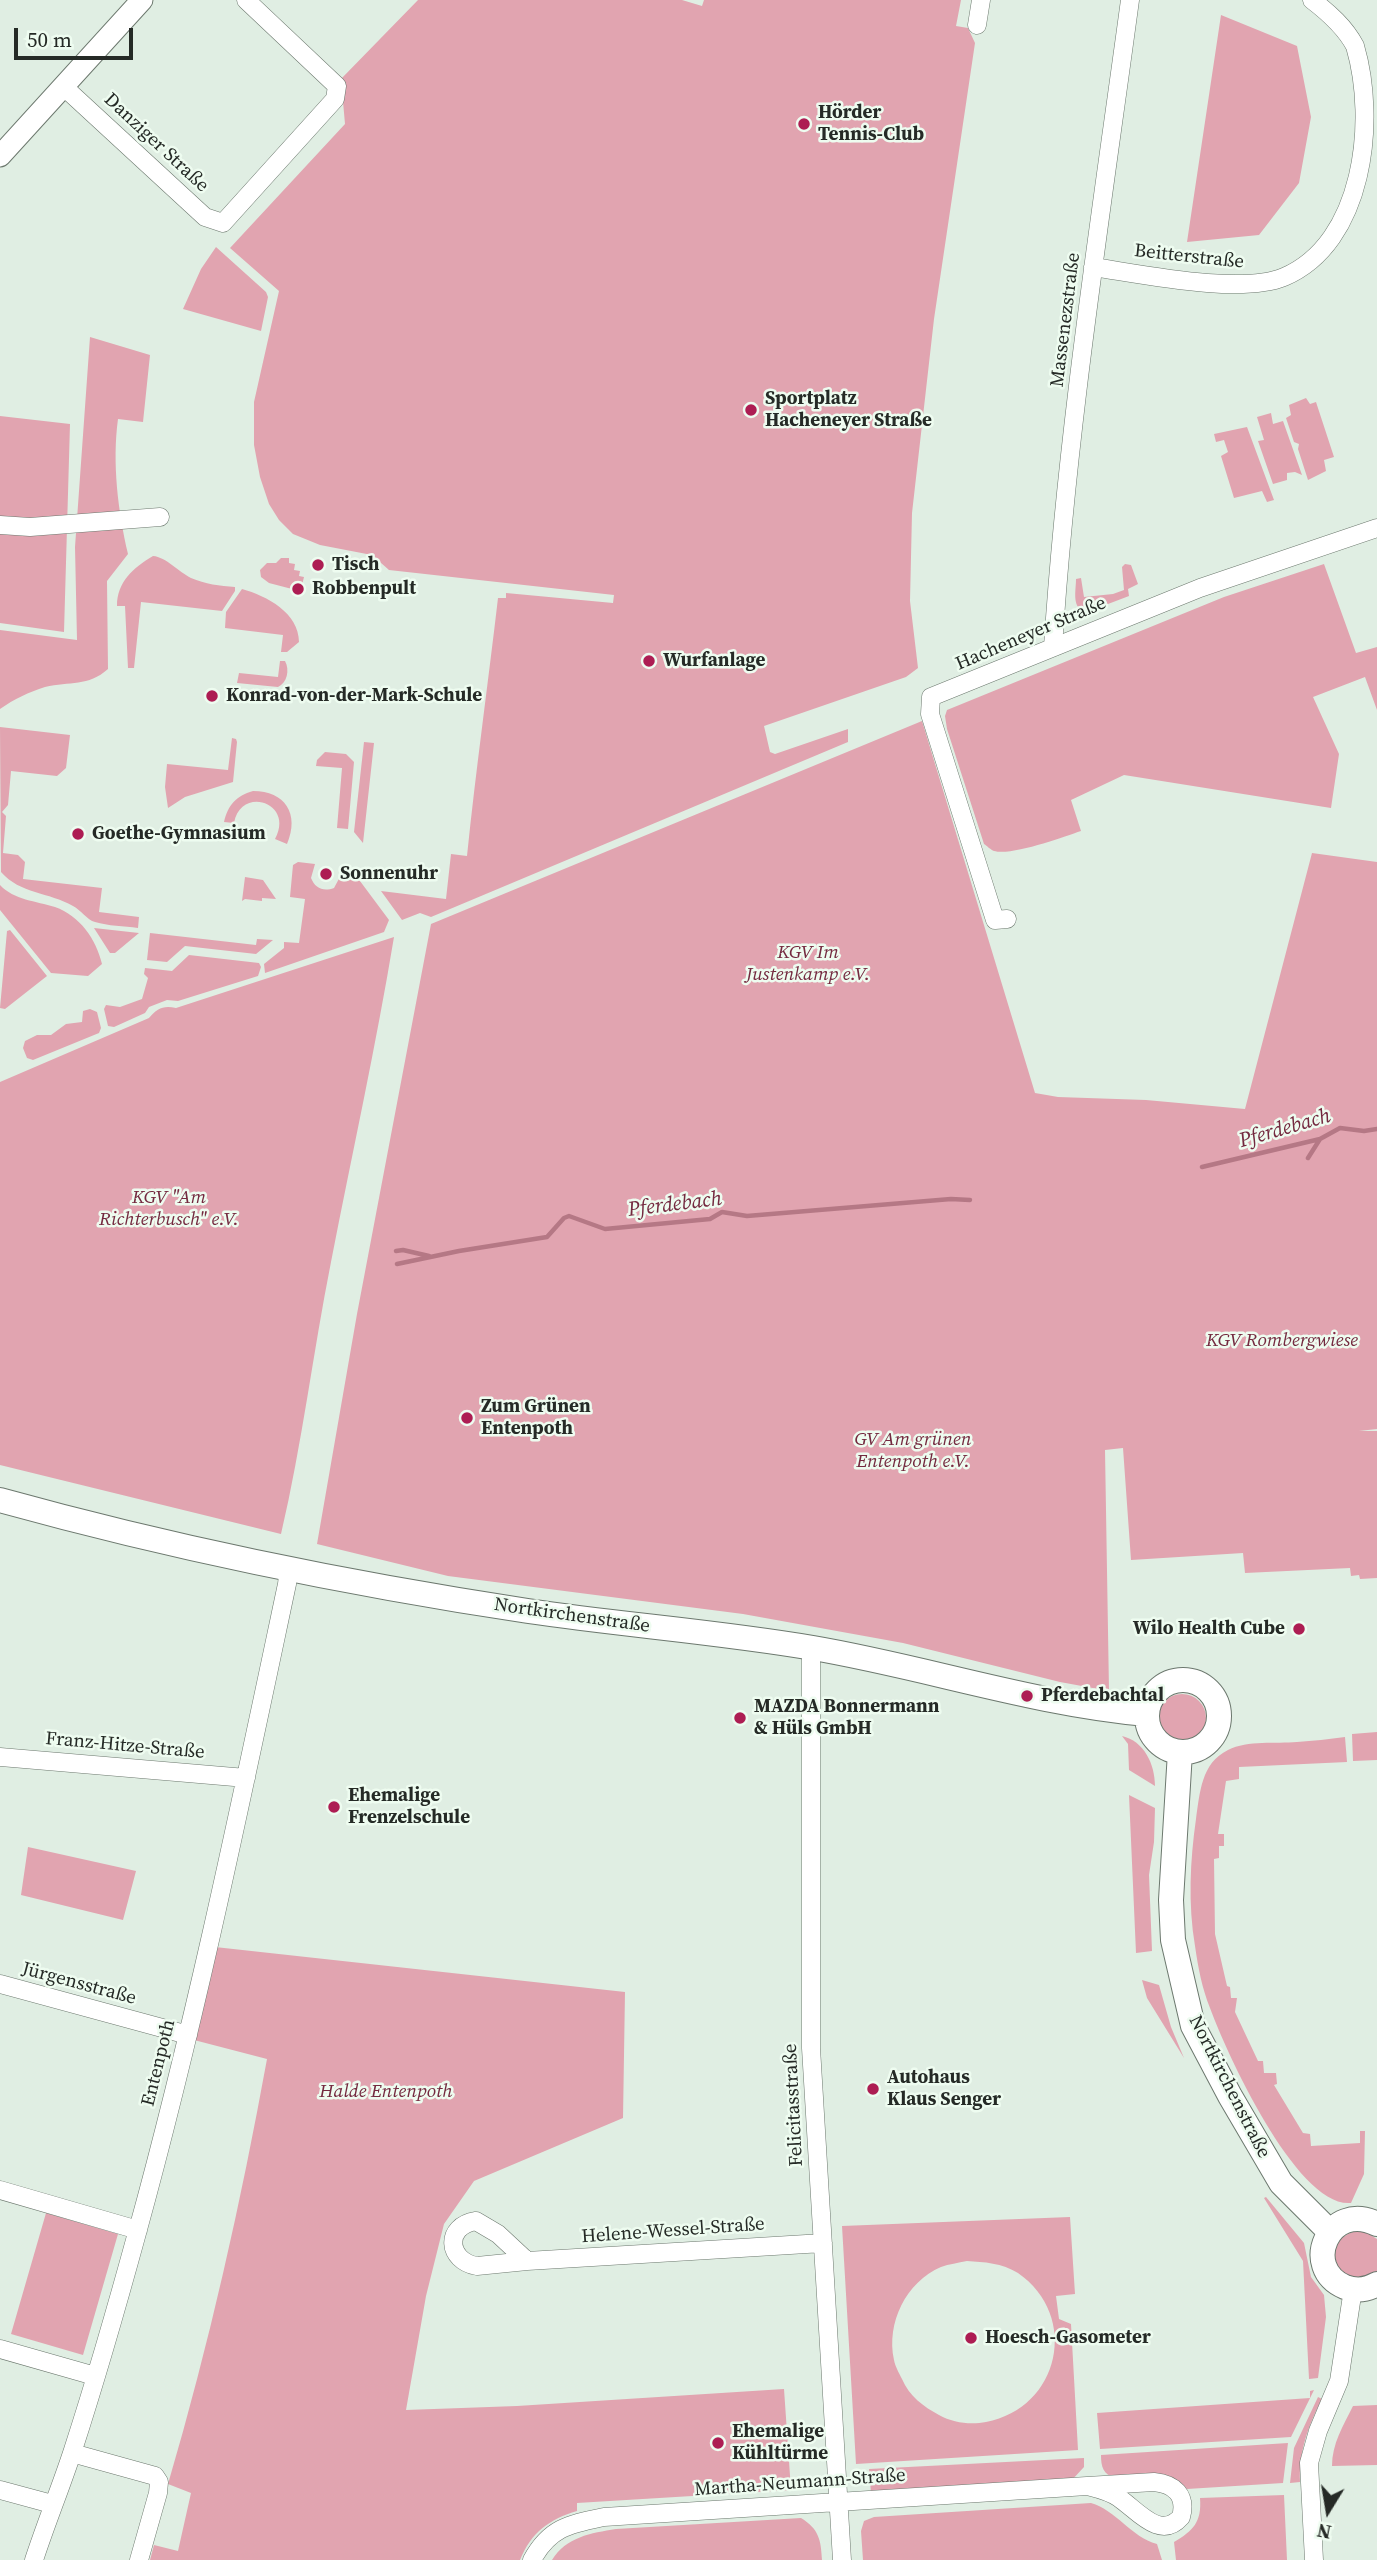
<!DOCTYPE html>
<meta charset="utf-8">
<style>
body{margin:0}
#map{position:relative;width:1377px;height:2560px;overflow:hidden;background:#e0eee3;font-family:"Source Serif 4",serif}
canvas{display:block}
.north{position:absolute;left:1293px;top:2476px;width:70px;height:70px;-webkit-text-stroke:5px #eefcf0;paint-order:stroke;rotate:191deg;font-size:19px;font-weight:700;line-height:28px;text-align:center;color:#252a26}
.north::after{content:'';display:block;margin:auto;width:24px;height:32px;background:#252a26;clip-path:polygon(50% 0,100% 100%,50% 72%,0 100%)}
.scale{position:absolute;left:14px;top:28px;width:119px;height:32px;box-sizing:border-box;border:4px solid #252a26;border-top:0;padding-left:9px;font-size:21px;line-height:24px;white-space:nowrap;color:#252a26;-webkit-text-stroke:5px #eefcf0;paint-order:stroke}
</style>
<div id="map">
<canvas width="1377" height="2560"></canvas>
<div class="north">N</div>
<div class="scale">50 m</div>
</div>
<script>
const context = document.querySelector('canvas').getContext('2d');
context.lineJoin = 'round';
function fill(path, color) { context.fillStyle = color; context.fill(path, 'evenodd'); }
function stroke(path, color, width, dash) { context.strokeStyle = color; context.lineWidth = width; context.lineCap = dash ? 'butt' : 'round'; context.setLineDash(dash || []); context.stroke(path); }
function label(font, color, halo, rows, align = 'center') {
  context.font = font + ' "Source Serif 4",serif'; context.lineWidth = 5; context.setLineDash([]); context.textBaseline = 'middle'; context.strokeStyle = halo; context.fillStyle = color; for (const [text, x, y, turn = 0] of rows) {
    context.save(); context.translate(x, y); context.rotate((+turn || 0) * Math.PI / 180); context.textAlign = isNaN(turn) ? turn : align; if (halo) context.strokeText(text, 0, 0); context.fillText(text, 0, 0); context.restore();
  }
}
fill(new Path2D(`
 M418,0H682L702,6L704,0H961L956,26L968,28L975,43L934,319L912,513L910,601L918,668L906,677L764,726L770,752L775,754L848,729V742L431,917L420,913L402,920L381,891L446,899L451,854L467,856C476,769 488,684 498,598H506V593L613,603L614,595L389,570L372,555L320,545L293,534L279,520L269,504L260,477L254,445V402L279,291L230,248L345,124L341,79Z
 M1221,15L1297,46L1311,117L1299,183L1259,235L1187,242Z
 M216,247L266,292L268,297L261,331L183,309L201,269Z
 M90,337L150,355L143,422L118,419C112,463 118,511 128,554L107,581L108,669C88,687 70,681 45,687C29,692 14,699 0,709V630L77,640L75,547Z
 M1306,398L1310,404L1316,402L1334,457L1324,460L1326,471L1308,480L1298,449L1299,444L1294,442L1286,418L1291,415L1289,405Z
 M1271,413L1273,424L1283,421L1302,475L1295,472L1287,473V480L1273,484L1258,441L1264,440L1257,417Z
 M0,416L70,424L64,632L0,623Z
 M1247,427L1274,500L1267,502L1262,491L1234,498L1221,456L1228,452L1224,440L1216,442L1214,434Z
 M153,556C166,557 179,572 191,578C205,584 220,586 235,587V591L222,611L141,602L134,668H128L125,606H117C117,582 133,568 153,556Z
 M281,558H289V563L295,564L294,570L300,571L299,576L304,577L302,585H297L292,589L269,583L261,577L260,570L267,563H276Z
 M1125,564L1131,565L1138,584L1128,589L1129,596L1087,612C1071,609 1076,592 1076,579L1081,578L1084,597L1113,594L1124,590L1122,567Z
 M1324,564L1356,653L1377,647V710L1365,677L1313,697L1339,754L1331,808L1124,775L1071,800L1081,831C1063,837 1012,856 994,851C991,850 987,846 984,844L947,729L945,716L947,710L1224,597Z
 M242,589C267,596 299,613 299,642L287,652H281L283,635L225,628L226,612Z
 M280,661H285C290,670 287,683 278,687L237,683L239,673L278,677Z
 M922,721L1035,1093L1058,1097L1146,1100L1245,1109L1312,853L1377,862V1429L1359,1431H1377V1578L1360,1579L1359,1575L1351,1576L1350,1568L1245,1573L1243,1553L1131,1560L1123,1448L1105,1450L1109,1691L1060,1682L903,1643L743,1614L448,1576L317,1544L357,1314L431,924Z
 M0,727L70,735L66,768L57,776L11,771L8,805L2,812L6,816L3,853L18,855L25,862L23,879L102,888L99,912L139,917L138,928C124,926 108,926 95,922C87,920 81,910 73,906C49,892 20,894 1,872Z
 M232,738L236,739L237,742L233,782L185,797L168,808L165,787L167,764L228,770Z
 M364,742L374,743L363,843L354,832Z
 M325,752L346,754L354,762L348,829L337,828L342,768L316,766L317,760Z
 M253,791C285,791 300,814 287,844L275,839C295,803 241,785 234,823L224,822C228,805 236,796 253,791Z
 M298,862L315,864L311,878C315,888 323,892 334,888L341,875L357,877L389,920L384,932L265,973L264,964L284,948V942L299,943L305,899L290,897L293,865Z
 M245,877L263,880L276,899L262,898V901L245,899L242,901Z
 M0,885C14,900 36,901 55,907C80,916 96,939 102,964L88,976L51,973L0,910Z
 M94,928L139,933L115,953H110Z
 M10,930L47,976L5,1009L0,1008L7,931Z
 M150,933L256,945L257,939L273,940L256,954L185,946L167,962L147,960Z
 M394,937C376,1046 352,1154 331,1262C313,1352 302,1445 281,1534L0,1465V1082L149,1018C157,1008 164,1005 176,1008Z
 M189,955L259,963L261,967L258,976L178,1001L167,1000L149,1007L145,1013L114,1027L108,1026L104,1009L106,1005L120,1007L142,999L148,978L144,974L145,968L172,971Z
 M90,1009L97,1012L101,1028L99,1033L33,1060L27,1058L23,1048L25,1041L37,1035H51L66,1024L82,1022L83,1011Z
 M1158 1718a24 24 0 1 1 48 0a24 24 0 1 1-48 0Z
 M1377,1732V1760L1353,1761L1352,1734Z
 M1122,1736C1144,1741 1155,1764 1155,1786L1129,1770L1128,1744Z
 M1345,1737L1347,1762L1239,1767V1779L1226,1781L1218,1834H1224V1846H1219V1858L1214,1859L1215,1934L1227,1986L1230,1987L1231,1998H1237L1235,2012L1258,2061H1263L1264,2073H1276L1277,2084L1274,2085L1303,2133L1310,2134L1311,2146L1360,2143V2131H1365L1364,2174L1351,2203C1297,2208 1226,2052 1210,2008C1202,1988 1198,1967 1195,1946C1188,1904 1190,1861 1196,1819C1200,1793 1201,1763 1228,1750C1248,1740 1276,1744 1297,1742C1313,1741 1329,1739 1345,1737Z
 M1129,1795L1155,1808L1154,1842L1149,1875L1152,1951L1136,1953Z
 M28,1847L136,1871L123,1920L21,1895Z
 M215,1947L625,1992L623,2118L474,2181L444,2224L426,2296L406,2410L517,2406L784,2389L791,2490L577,2503V2511C550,2519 531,2532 520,2560H150L154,2545L178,2551L191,2493L168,2484C209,2345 241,2202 267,2059L194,2040Z
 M1142,1980L1159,1985L1171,2027L1184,2058L1147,1998Z
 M1266,2197L1304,2243L1311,2277L1324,2295L1326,2317L1318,2378L1309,2379L1303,2261L1264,2198Z
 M46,2213L118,2234L83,2355L11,2334Z
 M1070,2217L1075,2294L1056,2296L1059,2319L1071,2324L1078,2450L856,2464L842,2226ZM967,2261C984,2262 1002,2263 1018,2273C1080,2316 1060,2408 986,2422C971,2425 953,2423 939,2415C924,2407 909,2396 902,2379C899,2373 895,2366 894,2360C886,2323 906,2282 941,2267C949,2264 958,2263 967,2261Z
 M1356,2231H1364L1377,2239V2271C1347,2299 1311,2244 1356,2231Z
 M1314,2390L1291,2437L1100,2449L1097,2413L1310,2398V2391Z
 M1318,2397L1322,2399C1308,2426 1299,2451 1300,2482L1290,2483L1294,2448Z
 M1377,2405V2465L1332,2466C1332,2444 1343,2426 1353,2406Z
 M1288,2443L1283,2483L1187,2489C1168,2468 1140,2477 1115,2478C1103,2474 1101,2467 1101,2455Z
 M1084,2458V2467L1071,2481L871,2493L869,2469Z
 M1284,2495L1287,2560H1176L1174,2542C1193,2531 1202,2522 1200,2498Z
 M1091,2503C1116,2510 1131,2537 1157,2544L1162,2560H863L861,2531L864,2521L874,2517Z
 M801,2518C819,2529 821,2540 822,2560H552C566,2537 591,2533 616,2529Z`), '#e1a4b0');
stroke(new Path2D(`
 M1308,1158L1320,1139
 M1202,1167L1320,1139L1340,1128L1364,1131L1377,1129
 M396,1251L403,1250L429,1256
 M397,1264L459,1251L547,1237L564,1218L569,1216L605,1229L710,1219L722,1212L747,1216L951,1199L970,1200`), '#b57885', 4.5);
const minor = new Path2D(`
 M977,25L981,0
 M64,87L205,217L223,223L335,99L337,86L246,0
 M1093,267C1141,274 1241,295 1284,277C1364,243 1377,121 1355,46C1345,27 1329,13 1312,0
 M0,525L30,527L160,517
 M1053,647C1067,430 1101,215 1130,0
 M1007,919L995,920L930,714L931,697L1200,588L1377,528
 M811,1648V2048L842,2560
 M0,1757L246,1778
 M0,1984L188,2035
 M0,2190L138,2230
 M527,2261L498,2234L476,2221C444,2226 447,2261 477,2266L527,2261L823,2243
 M0,2349L95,2376
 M72,2453L155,2476L159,2482L158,2493L139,2560
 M1154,2482C1174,2484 1187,2495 1181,2517C1160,2541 1137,2510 1119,2498C1109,2491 1099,2489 1087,2486Z
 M0,2490L52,2504
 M34,2560C46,2523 61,2487 73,2450C96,2379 117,2306 137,2233C196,2019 241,1801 287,1584L289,1567
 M532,2560C550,2527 570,2524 604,2517L1087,2486
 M1314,2560L1309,2463L1318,2431L1339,2381L1353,2289`);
const tertiary = new Path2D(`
 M0,156L142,0`);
const secondary = new Path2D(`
 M0,1500C173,1548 350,1584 528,1611C623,1625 719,1632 813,1648C925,1667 1033,1704 1147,1714
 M1147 1716a36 36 0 1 1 72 0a36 36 0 1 1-72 0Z
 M1180,1752L1171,1900L1173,1940L1193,2026L1230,2096L1281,2183L1330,2232
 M1377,2224C1329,2200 1300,2268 1345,2287C1356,2291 1367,2290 1377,2284`);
stroke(minor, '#6c786e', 19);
stroke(tertiary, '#6c786e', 23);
stroke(secondary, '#6c786e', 26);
stroke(minor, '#fff', 18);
stroke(tertiary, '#fff', 21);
stroke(secondary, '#fff', 24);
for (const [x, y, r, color] of [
 [804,124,7,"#ad1d53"],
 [751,410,7,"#ad1d53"],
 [318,565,7,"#ad1d53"],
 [298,589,7,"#ad1d53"],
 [649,661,7,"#ad1d53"],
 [212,696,7,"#ad1d53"],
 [78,834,7,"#ad1d53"],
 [326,874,7,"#ad1d53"],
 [467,1418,7,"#ad1d53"],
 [1299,1629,7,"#ad1d53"],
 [1027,1696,7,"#ad1d53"],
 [740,1718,7,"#ad1d53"],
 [334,1807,7,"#ad1d53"],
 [873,2089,7,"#ad1d53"],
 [971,2338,7,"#ad1d53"],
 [718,2443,7,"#ad1d53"]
]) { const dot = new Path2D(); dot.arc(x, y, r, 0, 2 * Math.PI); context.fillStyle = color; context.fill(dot); stroke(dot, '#eefcf0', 2.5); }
label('bold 19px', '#252a26', '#eefcf0', [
 ["Hörder",818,113],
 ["Tennis-Club",818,135],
 ["Sportplatz",765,399],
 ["Hacheneyer Straße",765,421],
 ["Tisch",332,565],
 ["Robbenpult",312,589],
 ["Wurfanlage",663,661],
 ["Konrad-von-der-Mark-Schule",226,696],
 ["Goethe-Gymnasium",92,834],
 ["Sonnenuhr",340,874],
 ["Zum Grünen",481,1407],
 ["Entenpoth",481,1429],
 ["Wilo Health Cube",1285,1629,"right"],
 ["Pferdebachtal",1041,1696],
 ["MAZDA Bonnermann",754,1707],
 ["& Hüls GmbH",754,1729],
 ["Ehemalige",348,1796],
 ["Frenzelschule",348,1818],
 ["Autohaus",887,2078],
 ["Klaus Senger",887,2100],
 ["Hoesch-Gasometer",985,2338],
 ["Ehemalige",732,2432],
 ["Kühltürme",732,2454]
], 'left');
label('19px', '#252a26', '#eefcf0', [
 ["Danziger Straße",156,143,43],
 ["Beitterstraße",1189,257,6],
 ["Massenezstraße",1066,320,-83],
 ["Hacheneyer Straße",1031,634,-23],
 ["Nortkirchenstraße",572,1616,8],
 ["Franz-Hitze-Straße",125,1746,5],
 ["Jürgensstraße",79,1984,15],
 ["Entenpoth",159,2063,-76],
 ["Nortkirchenstraße",1229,2087,63],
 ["Felicitasstraße",794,2105,-93],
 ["Helene-Wessel-Straße",673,2231,-4],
 ["Martha-Neumann-Straße",800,2483,-4]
]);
label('italic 19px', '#74293f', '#eefcf0', [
 ["KGV Im",808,953],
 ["Justenkamp e.V.",808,975],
 ["KGV \"Am",169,1198],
 ["Richterbusch\" e.V.",169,1220],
 ["KGV Rombergwiese",1282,1341],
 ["GV Am grünen",913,1440],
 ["Entenpoth e.V.",913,1462],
 ["Halde Entenpoth",386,2092]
]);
label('italic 21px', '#74293f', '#eefcf0', [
 ["Pferdebach",1285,1129,-16],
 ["Pferdebach",675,1205,-7]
]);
</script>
